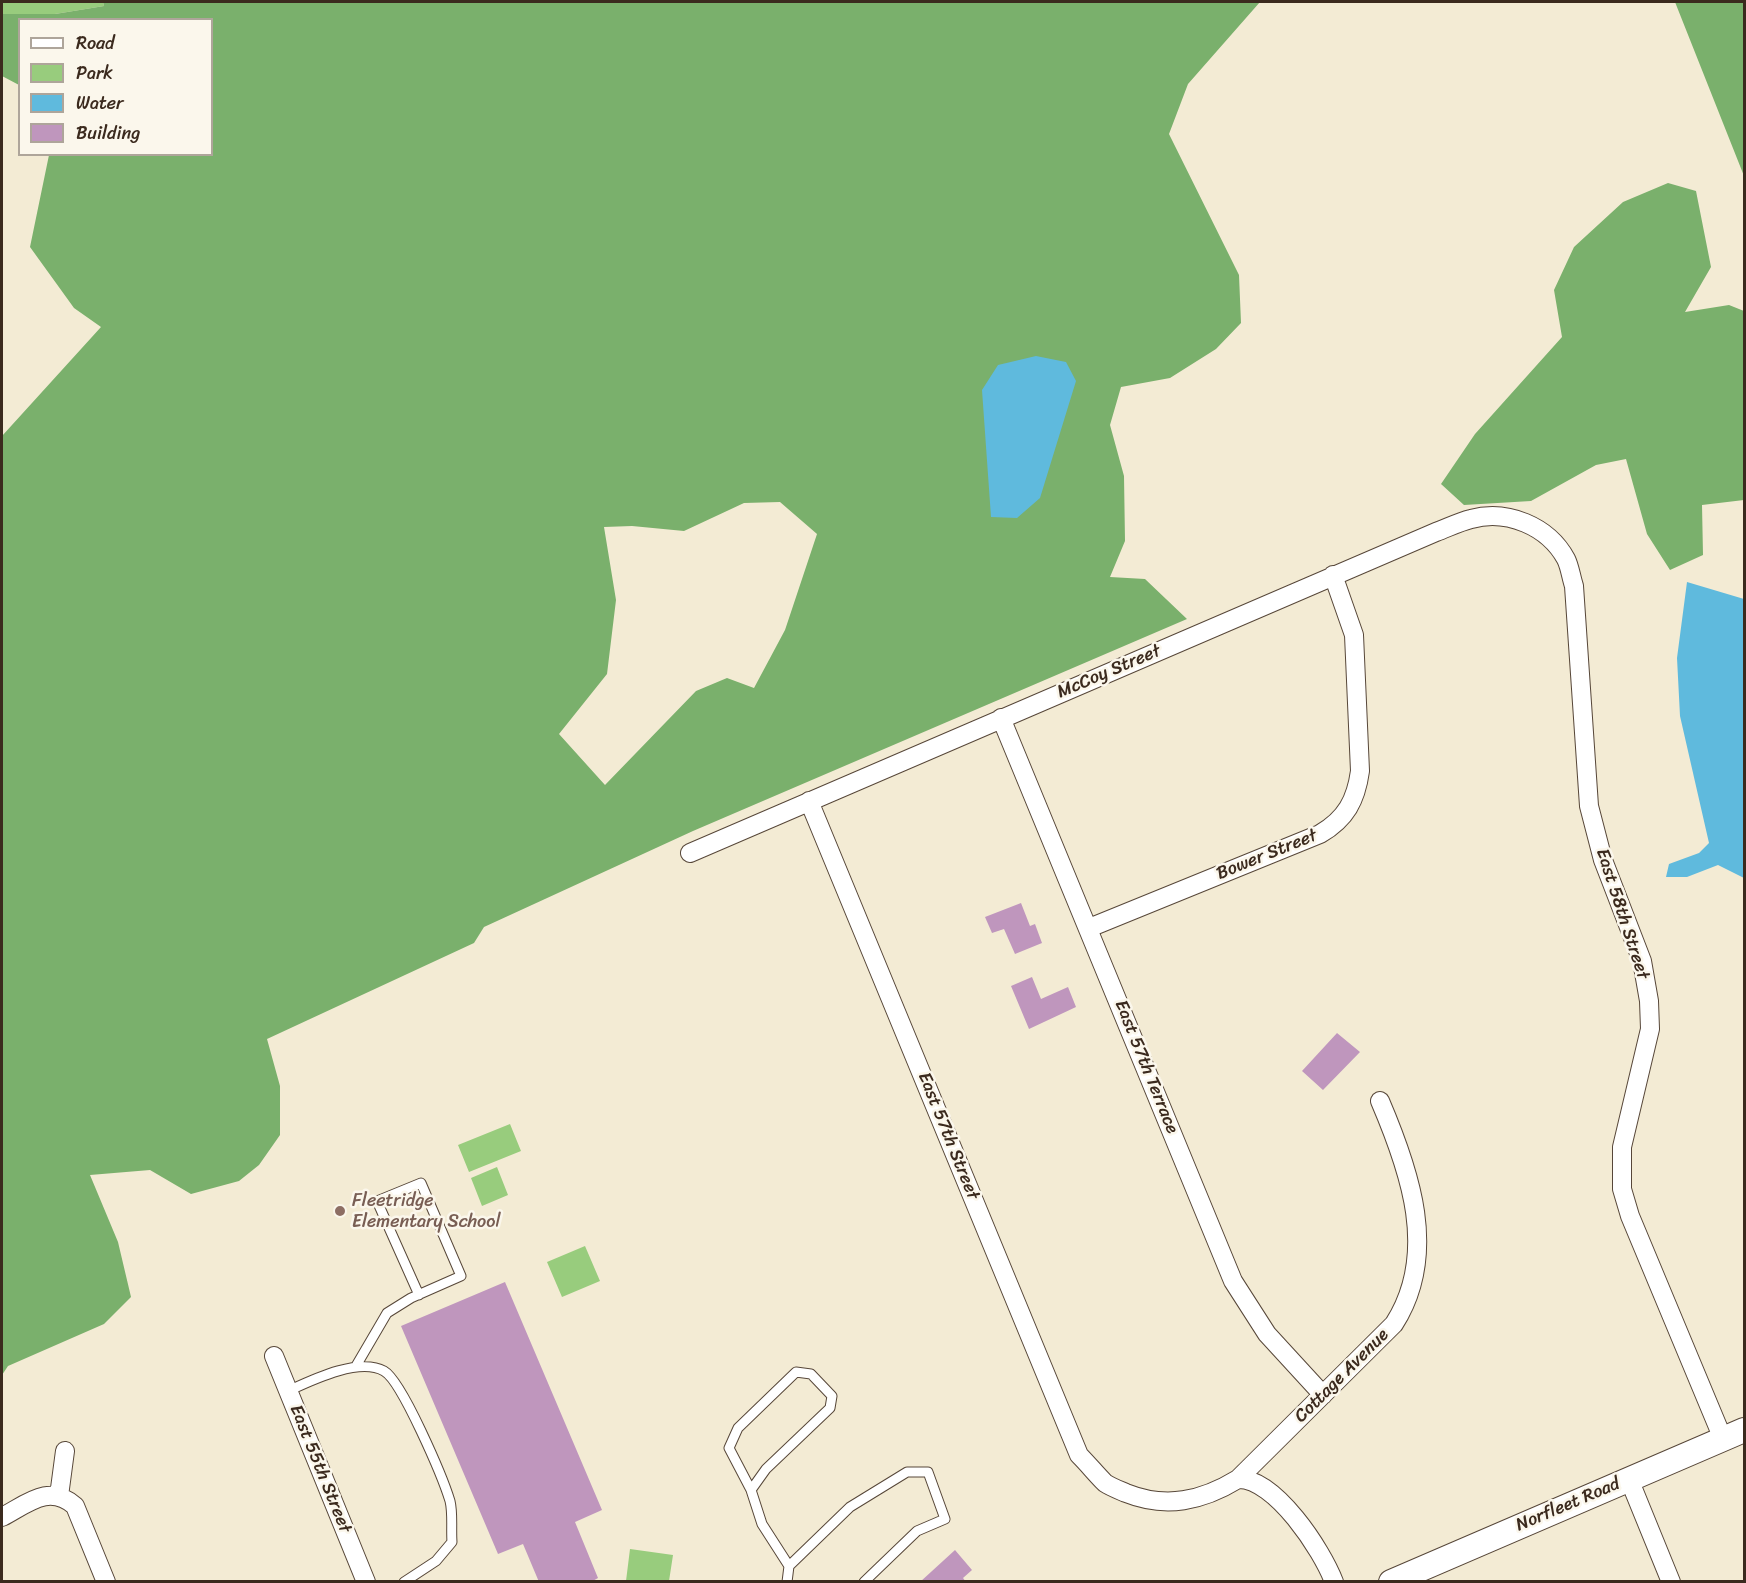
<!DOCTYPE html>
<style>
body{margin:0}
#map{position:relative;width:1746px;height:1583px;overflow:hidden;background:#f3ebd4;font-family:Sriracha,sans-serif}
canvas{display:block}
.frame{position:absolute;inset:0;border:3px solid #3b2a1e;pointer-events:none}
.legend{position:absolute;left:18px;top:18px;width:195px;height:138px;box-sizing:border-box;background:#fbf7ec;border:2px solid #aea59a;margin:0;padding:8px 10px;list-style:none;font-size:18px;color:#3b2a1e}
.legend li{display:flex;align-items:center;gap:12px;height:30px}
.legend b{width:30px;border:2px solid #aea59a}
</style>
<div id="map">
<canvas width="1746" height="1583"></canvas>
<div class="frame"></div>
<ul class="legend">
<li><b style="height:8px;background:#fff"></b>Road</li>
<li><b style="height:16px;background:#98cc7d"></b>Park</li>
<li><b style="height:16px;background:#5fbadd"></b>Water</li>
<li><b style="height:16px;background:#bf96bd"></b>Building</li>
</ul>
</div>
<script>
const context = document.querySelector('canvas').getContext('2d');
context.lineJoin = 'round';
function fill(path, color) { context.fillStyle = color; context.fill(path, 'evenodd'); }
function stroke(path, color, width, dash) { context.strokeStyle = color; context.lineWidth = width; context.lineCap = dash ? 'butt' : 'round'; context.setLineDash(dash || []); context.stroke(path); }
function label(font, color, halo, rows, align = 'center') {
  context.font = font + ' Sriracha,sans-serif'; context.lineWidth = 5; context.setLineDash([]); context.textBaseline = 'middle'; context.strokeStyle = halo; context.fillStyle = color; for (const [text, x, y, turn = 0] of rows) {
    context.save(); context.translate(x, y); context.rotate((+turn || 0) * Math.PI / 180); context.textAlign = isNaN(turn) ? turn : align; if (halo) context.strokeText(text, 0, 0); context.fillText(text, 0, 0); context.restore();
  }
}
fill(new Path2D(`
 M2,2H103L104,6L55,14H2Z
 M510,1124L521,1151L469,1172L458,1145Z
 M497,1167L508,1195L482,1206L471,1178Z
 M585,1246L600,1281L562,1297L547,1262Z
 M630,1549L673,1555L669,1581H626Z`), '#98cc7d');
fill(new Path2D(`
 M103,2H1260L1188,84L1169,134L1239,275L1241,323L1216,349L1170,378L1121,387L1110,425L1124,476L1125,541L1110,577L1145,579L1187,619L693,831L484,927L474,943L267,1039L280,1086V1135L259,1165L239,1181L191,1194L150,1170L90,1175L118,1242L131,1297L104,1324L8,1366L2,1375V436L101,327L74,308L30,247L49,155L212,154V20H20L19,85L2,76V14H55L104,6ZM780,502L817,534L785,630L754,688L727,678L696,691L605,785L559,734L607,674L616,600L604,527L632,526L684,531L744,503Z
 M1675,2H1744V176Z
 M1668,183L1696,191L1711,267L1685,312L1729,305L1744,311V500L1702,505L1703,555L1670,570L1647,534L1626,459L1596,465L1531,501L1464,505L1441,484L1475,434L1562,337L1554,290L1574,247L1623,202Z`), '#7ab06c');
fill(new Path2D(`
 M1036,356L1066,362L1076,381L1040,498L1017,518L991,517L982,390L998,365Z
 M1687,582L1744,599V878L1718,865L1687,877H1666L1669,864L1699,853L1709,843L1680,716L1677,658Z`), '#5fbadd');
fill(new Path2D(`
 M1021,903L1030,926L1035,924L1042,943L1015,954L1004,929L992,933L985,917Z
 M1032,977L1041,999L1068,987L1076,1007L1029,1029L1011,986Z
 M1337,1033L1360,1052L1323,1090L1302,1071Z
 M505,1282L602,1510L575,1522L598,1578L591,1582H539L523,1544L498,1554L401,1326Z
 M955,1550L972,1570L963,1578L966,1582H920Z`), '#bf96bd');
const service = new Path2D(`
 M356,1366L387,1313L411,1298L461,1276L421,1183L377,1201L419,1295
 M288,1391C312,1380 359,1357 384,1371C402,1381 443,1478 450,1501C453,1513 451,1529 452,1542L436,1561L404,1582
 M751,1490L729,1448L738,1428L796,1372L811,1374L832,1396L830,1408L766,1469L751,1490L762,1524L789,1566
 M787,1582L789,1566L850,1507L907,1472H928L945,1519L917,1531L864,1582`);
const minor = new Path2D(`
 M1001,718L1233,1281L1267,1334L1323,1395
 M809,801L1079,1455C1088,1464 1096,1474 1105,1483C1111,1487 1119,1490 1126,1493C1166,1509 1202,1501 1238,1479L1394,1324C1439,1254 1410,1171 1380,1101
 M690,853L1436,532C1447,528 1459,522 1471,519C1507,509 1548,526 1566,559C1570,567 1571,577 1574,586L1589,806L1603,860L1642,961L1649,1001L1650,1029L1622,1147V1189L1630,1216L1723,1439
 M1089,928L1320,834C1346,819 1356,800 1360,771L1354,635L1333,575
 M274,1356L366,1582
 M1238,1479C1275,1478 1322,1550 1334,1582
 M1629,1479L1671,1582
 M59,1496L65,1451
 M2,1517C27,1504 49,1483 75,1506L106,1582`);
const tertiary = new Path2D(`
 M1391,1582L1744,1430`);
stroke(service, '#574739', 11);
stroke(minor, '#574739', 20);
stroke(tertiary, '#574739', 26);
stroke(service, '#fff', 9);
stroke(minor, '#fff', 18);
stroke(tertiary, '#fff', 24);
for (const [x, y, r, color] of [
 [340,1211,6,"#8d6e63"]
]) { const dot = new Path2D(); dot.arc(x, y, r, 0, 2 * Math.PI); context.fillStyle = color; context.fill(dot); stroke(dot, '#fbf7ec', 2); }
label('18px', '#3b2a1e', '#fbf7ec', [
 ["McCoy Street",1109,672,-23],
 ["Bower Street",1267,855,-22],
 ["East 58th Street",1622,914,72],
 ["East 57th Terrace",1146,1067,68],
 ["East 57th Street",948,1136,68],
 ["Cottage Avenue",1342,1376,-45],
 ["East 55th Street",320,1469,68],
 ["Norfleet Road",1568,1505,-23]
]);
label('18px', '#785e54', '#fbf7ec', [
 ["Fleetridge",352,1201],
 ["Elementary School",352,1222]
], 'left');
</script>
